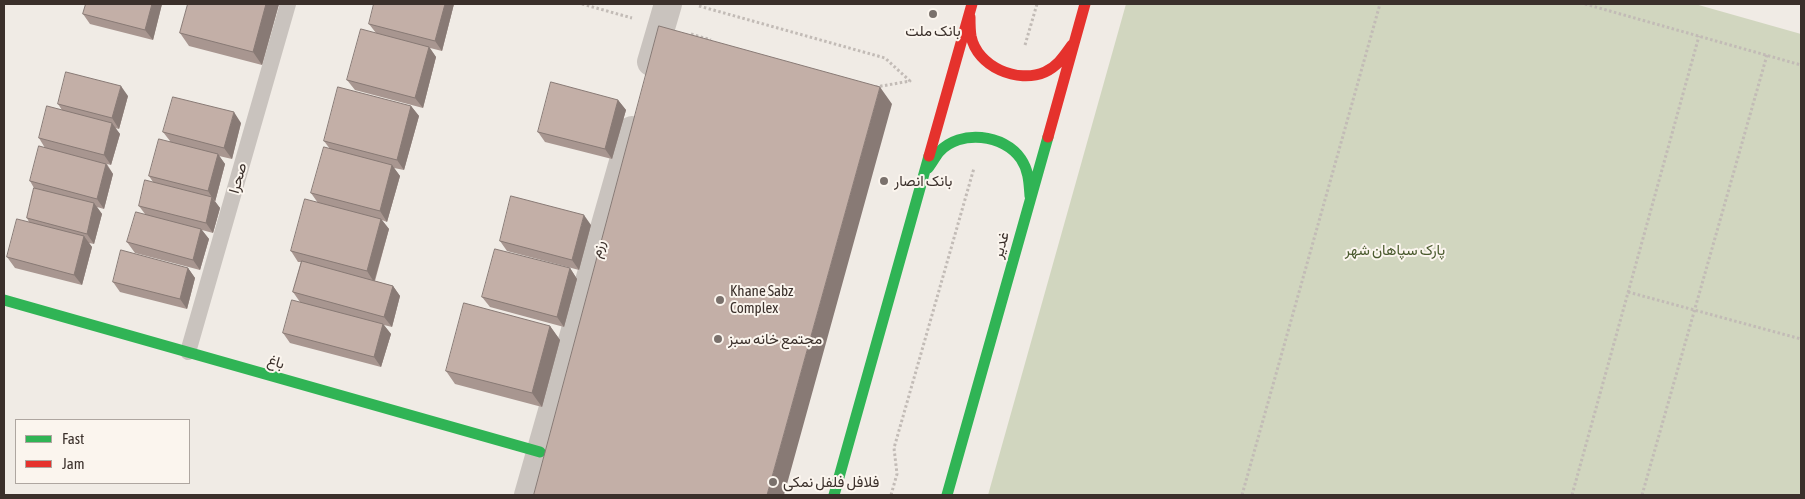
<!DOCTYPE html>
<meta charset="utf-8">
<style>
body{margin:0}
#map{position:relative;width:1805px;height:499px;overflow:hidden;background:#f0ebe5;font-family:"Asap Condensed",sans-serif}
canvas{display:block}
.frame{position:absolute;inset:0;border:5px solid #3b302b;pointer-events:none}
.legend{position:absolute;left:15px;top:419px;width:175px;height:65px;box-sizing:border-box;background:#fbf5ee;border:1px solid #aea6a0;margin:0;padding:6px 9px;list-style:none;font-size:15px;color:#3b302b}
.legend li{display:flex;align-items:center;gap:10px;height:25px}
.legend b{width:25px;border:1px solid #aea6a0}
</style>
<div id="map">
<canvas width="1805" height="499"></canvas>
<div class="frame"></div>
<ul class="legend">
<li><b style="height:6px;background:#30b455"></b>Fast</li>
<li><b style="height:6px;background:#e5322d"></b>Jam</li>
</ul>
</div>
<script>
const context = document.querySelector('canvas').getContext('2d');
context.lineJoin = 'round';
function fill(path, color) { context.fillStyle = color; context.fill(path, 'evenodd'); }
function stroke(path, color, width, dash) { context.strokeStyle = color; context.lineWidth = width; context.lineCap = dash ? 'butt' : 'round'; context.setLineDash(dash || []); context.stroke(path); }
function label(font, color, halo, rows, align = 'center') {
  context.font = font + ' "Asap Condensed",Vazirmatn,sans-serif'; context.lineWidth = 4; context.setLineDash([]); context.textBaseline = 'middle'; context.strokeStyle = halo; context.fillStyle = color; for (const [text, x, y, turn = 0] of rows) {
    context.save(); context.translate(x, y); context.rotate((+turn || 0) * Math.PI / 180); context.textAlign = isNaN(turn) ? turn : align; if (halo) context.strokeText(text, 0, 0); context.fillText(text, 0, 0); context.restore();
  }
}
fill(new Path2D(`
 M1126,4H1695L1801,34V495H988Z`), '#d1d6bf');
stroke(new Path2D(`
 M582,4L632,18
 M1585,4L1801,65
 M699,6L885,58L910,81L876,87
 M691,34L711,40
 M1025,45L1037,4
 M1628,292L1801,339
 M891,495L897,474L894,448L974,168
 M1242,495L1380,4
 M1572,495L1699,36
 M1642,495L1767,55`), '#c2bbb6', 3, [2.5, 2.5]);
stroke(new Path2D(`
 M188,352L288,4`), '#c9c3be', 16);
stroke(new Path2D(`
 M651,62L668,4
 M528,495L632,130`), '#c9c3be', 28);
stroke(new Path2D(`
 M928,168C932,163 935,157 939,152C960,129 1004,134 1021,159C1029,171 1029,183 1030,196
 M4,300L540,452
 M834,495L929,156
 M947,495L1048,137`), '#30b455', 11);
stroke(new Path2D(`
 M970,17C970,23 970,30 971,36C977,67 1018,84 1045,72C1058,66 1064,56 1072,45
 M1048,137L1085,4
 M929,156L972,4`), '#e5322d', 11);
fill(new Path2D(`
 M86,4H162L153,40L90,24L83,14Z
 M188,4H279L262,65L189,46L180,33Z
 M454,4L442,51L430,48L436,57L423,108L355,90L347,80L376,33L369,24Z
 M128,96L119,129L115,128L120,134L111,165L107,164L113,174L104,209L97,207L102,214L94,244L89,243L92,247L82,285L15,268L7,257L29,222L27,218L34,188L30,181L45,148L39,138L62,110L58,104Z
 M618,100L626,110L612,159L545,142L538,132Z
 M411,106L419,116L404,170L394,168L400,176L387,222L382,220L389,229L375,281L393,286L400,296L392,327L384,325L391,334L381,367L290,343L283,333L300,302L293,292L301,262H298L291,251L318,203L311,193L330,149L324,141Z
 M241,123L232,159L219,156L225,164L215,202L220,208L213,233L202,230L209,239L200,270L135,253L127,242L145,214L139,206L153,182L149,176L170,141L163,132Z
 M591,225L579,270L507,251L500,241Z
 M188,268L195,278L187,309L120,292L113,282Z
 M570,268L577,279L564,327L490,307L482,297Z
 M550,326L560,340L542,407L455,384L446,371Z`), '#a89690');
fill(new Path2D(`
 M152,4H162L153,40L145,30Z
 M266,4H279L262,65L253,52Z
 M445,4H454L442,51L435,41Z
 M429,47L436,57L423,108L415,98Z
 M121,86L128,96L119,129L112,118Z
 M880,87L892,104L784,495H767Z
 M618,100L626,110L612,159L605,149Z
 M411,106L419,116L404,170L397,160Z
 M234,112L241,123L232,159L224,148Z
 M112,123L120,134L111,165L104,155Z
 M218,154L225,164L215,202L208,191Z
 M106,164L113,174L104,209L97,199Z
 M392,165L400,176L387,222L380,211Z
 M212,197L220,208L213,233L206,223Z
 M94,203L102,214L94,244L87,234Z
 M584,215L591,225L579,270L572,260Z
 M381,219L389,229L374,282L367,271Z
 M201,229L209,239L200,270L193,260Z
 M84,236L92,247L82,285L74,275Z
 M188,268L195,278L187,309L180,299Z
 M570,268L577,279L564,327L557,317Z
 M393,286L400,296L392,327L384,317Z
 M383,324L391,334L381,367L374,357Z
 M550,326L560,340L542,407L532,393Z`), '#887a75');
const building = new Path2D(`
 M86,4H152L145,30L83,14Z
 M188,4H266L253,52L180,33Z
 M374,4H445L435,41L369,24Z
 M659,26L880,87L767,495H534Z
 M361,29L429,47L415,98L347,80Z
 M66,72L121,86L112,118L58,104Z
 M551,82L618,100L605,149L538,132Z
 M338,87L411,106L397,160L324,141Z
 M173,97L234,112L224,148L163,132Z
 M47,106L112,123L104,155L39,138Z
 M159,139L218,154L208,191L149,176Z
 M39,146L106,164L97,199L30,181Z
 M324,147L392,165L380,211L311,193Z
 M145,180L212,197L206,223L139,206Z
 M34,188L94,203L87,234L27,218Z
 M511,196L584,215L572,260L500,241Z
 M305,199L381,219L367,271L291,251Z
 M136,212L201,229L193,260L127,242Z
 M17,219L84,236L74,275L7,257Z
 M495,249L570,268L557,317L482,297Z
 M121,250L188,268L180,299L113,282Z
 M302,261L393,286L384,317L293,292Z
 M292,300L383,324L374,357L283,333Z
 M464,303L550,326L532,393L446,371Z`);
fill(building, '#c3afa7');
stroke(building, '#887a75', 1);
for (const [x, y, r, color] of [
 [933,14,5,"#7a716c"],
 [884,181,5,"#7a716c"],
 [720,300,5,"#7a716c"],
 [718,339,5,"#7a716c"],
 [773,482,5,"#7a716c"]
]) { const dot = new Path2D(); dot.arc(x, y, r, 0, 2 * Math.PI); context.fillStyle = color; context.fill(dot); stroke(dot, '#fbf5ee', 2); }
label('15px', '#3b302b', '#fbf5ee', [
 ["بانک ملت",933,31,"center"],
 ["بانک انصار",894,181],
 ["Khane Sabz",730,291],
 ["Complex",730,308],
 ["مجتمع خانه سبز",728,339],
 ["فلافل فلفل نمکی",783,482]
], 'left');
label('15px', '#3b302b', '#fbf5ee', [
 ["صحرا",238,178,-74],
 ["غدیر",1001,245,-74],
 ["رزم",598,249,-74],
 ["باغ",276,362,16]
]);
label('15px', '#4a5a2e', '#fbf5ee', [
 ["پارک سپاهان شهر",1395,250]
]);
</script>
